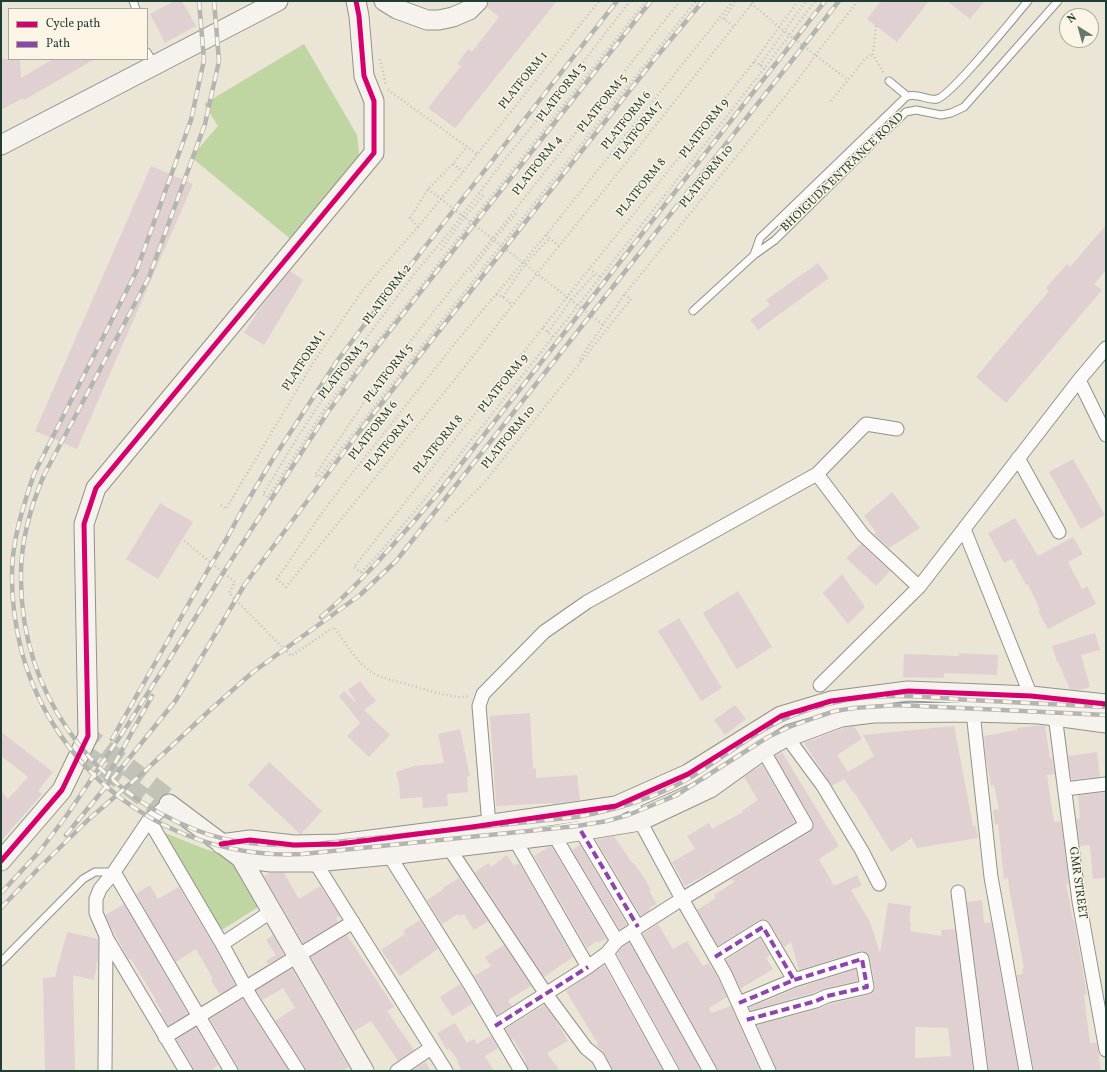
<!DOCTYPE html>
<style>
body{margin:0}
#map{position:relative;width:1107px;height:1072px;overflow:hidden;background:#ebe5d6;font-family:Vollkorn,serif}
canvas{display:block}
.frame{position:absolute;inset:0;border:2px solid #1f3d34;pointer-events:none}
.legend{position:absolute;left:8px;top:8px;width:140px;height:52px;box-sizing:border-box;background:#fcf5e5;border:1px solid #a4ab9e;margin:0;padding:5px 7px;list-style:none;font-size:12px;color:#1f3d34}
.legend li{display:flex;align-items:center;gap:8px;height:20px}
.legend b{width:20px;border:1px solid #a4ab9e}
.north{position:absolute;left:1059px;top:8px;width:40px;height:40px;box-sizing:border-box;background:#fcf5e5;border:1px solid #a4ab9e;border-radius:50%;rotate:323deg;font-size:11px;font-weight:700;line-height:16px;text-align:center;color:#1f3d34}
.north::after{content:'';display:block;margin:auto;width:14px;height:18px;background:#66786d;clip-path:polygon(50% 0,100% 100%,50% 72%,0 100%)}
</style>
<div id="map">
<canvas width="1107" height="1072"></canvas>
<div class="frame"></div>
<ul class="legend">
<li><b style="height:5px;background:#d6006c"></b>Cycle path</li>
<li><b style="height:5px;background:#8e44ad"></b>Path</li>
</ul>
<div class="north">N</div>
</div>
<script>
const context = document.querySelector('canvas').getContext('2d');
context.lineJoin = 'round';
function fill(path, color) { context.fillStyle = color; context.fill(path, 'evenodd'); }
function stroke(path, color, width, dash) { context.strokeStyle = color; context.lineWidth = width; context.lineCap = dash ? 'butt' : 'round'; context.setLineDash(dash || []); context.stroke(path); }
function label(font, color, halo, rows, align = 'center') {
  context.font = font + ' Vollkorn,serif'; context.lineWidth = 3; context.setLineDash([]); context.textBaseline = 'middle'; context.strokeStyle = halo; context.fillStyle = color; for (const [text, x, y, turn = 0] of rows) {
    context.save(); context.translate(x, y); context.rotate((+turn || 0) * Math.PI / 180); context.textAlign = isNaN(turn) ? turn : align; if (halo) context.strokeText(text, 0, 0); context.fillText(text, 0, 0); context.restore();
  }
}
fill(new Path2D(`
 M304,44L357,135L360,160L294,242L191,157L218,126L204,104Z
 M158,830L205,849L235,858L263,904L217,933Z`), '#c0d6a2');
fill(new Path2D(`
 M174,1H182L196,26L165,43L150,14Z
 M489,1H557L455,128L428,108L461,66L457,64L468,49L472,52L499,17L487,7Z
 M881,1H929L897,42L867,19Z
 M947,1H985L970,19Z
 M1,59H20L21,78L53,59H95L24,100L23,98L1,110Z
 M151,166L193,184L77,449L35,431Z
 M1106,225V270L1094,284L1102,290L1006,403L976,377L1049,291L1046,288L1067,264L1070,267Z
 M818,263L829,278L758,330L750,320L770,305L766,300Z
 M290,271L303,280L264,345L244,333L260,308Z
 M1073,459L1105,515L1081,529L1049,472Z
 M892,492L920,528L889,548L874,534L876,532L864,516Z
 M160,503L193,522L158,579L126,559Z
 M1015,518L1038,556L1073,537L1083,554L1068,562L1082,589L1087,586L1096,604L1048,629L1038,611L1040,610L1028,584L1026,585L1012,559L1004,563L988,533Z
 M861,544L890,571L876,586L846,558Z
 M842,574L865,607L848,624L823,593Z
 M738,591L772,647L737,669L703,613Z
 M679,618L722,688L701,701L658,631Z
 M1095,633L1100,650L1081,655L1090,687L1079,690L1070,689L1058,662H1057L1052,646Z
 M959,653L998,655L997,675L944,673V678L903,677L904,654L959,656Z
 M360,681L376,701L364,710L390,735L369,757L347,736L360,723L339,696L344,691L355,702L356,701L348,690Z
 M735,705L746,719L725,735L714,720Z
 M530,713L533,769L536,768V778L577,775L580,800L552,804V803L496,806L490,716Z
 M1041,725L1045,726L1050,758L1052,757L1055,774L1047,775L1054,822L1061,821L1069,884H1066L1073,920H1074L1087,995H1084L1090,1043H1097L1101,1071H1034L1017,975L1023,974L1022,968H1024L1010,894L1008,878L1004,879L998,824L995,825L993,810L999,809L994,785L991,786L986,757L984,736L1017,730V728Z
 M854,726L862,739L837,755L848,772L874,756L863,735L954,726L973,826H976L978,838L917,848L912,838L891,852L867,813V812L853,791H852L844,779L832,786L804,743L844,728Z
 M460,729L470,776L467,777L468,792L447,794L448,806L423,808L422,797L400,799L399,784L396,772L414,766L444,763L438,734Z
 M1,732L53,772L38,791L42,794L1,841V791L8,799L28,777L1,756Z
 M782,752L839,846L819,859L834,886L857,875L862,885L851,890L870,922L880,953L888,903L911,906L909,921L911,922L910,931L942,936L941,930L955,929L973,1071H777L757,1025L818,1009L830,1004L869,995L873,993L875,989V986L870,958L868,954L864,951H860L799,970L791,942L784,947L770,923L767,920L763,919L759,920L718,946L697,910L716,898L714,895L734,882L732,879L810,832L813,829L814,825L813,821L775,756ZM915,1027L948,1028L951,1056L915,1058Z
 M1097,752L1100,777L1072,780L1068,756Z
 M269,762L322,811L301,834H300L248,785Z
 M762,765L795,822L723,865L685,886L672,862L695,849L687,836L709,823L712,829L743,812L742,811L758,800L744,777Z
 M1106,792V878L1093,879L1090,845L1080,846L1076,819L1080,818L1078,795Z
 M614,836L632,863H633L642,874L651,890L649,891L657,904L649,908L650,910L641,916L596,840L598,839Z
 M580,845L627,925L620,930L572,850Z
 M551,846L607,940L606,942L605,939L598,943L597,941L587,948L534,856Z
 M507,855L514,866L519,863L573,957L544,977L475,872L489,863L491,867Z
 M270,873H284L299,899L320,886L340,916L336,918L338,922L303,943L264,876Z
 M459,878L488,921L474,930L464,914L460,916L458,914L442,924L427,900L444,889L443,888Z
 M150,885L158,899L179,887L215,948L235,985L220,994L211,980L213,979L196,949L176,962L136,894Z
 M982,900L984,923L991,922L1018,1071H989L967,902Z
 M124,904L188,1014L168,1026L160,1012L162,1011L155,1001L156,1000L131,959L129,960L114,933L105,915Z
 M420,920L438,949L400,976L381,950L405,934L403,931Z
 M658,924L673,949L687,941L703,966L709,963L718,978L727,997L709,1008L711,1013L731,1006L760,1071H718L717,1067L643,934Z
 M67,932L98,939V960L96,965L97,966L94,980L73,975L75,1071H45L43,978L55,977Z
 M273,935L284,955L268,964L266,961L276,955L266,940Z
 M347,935L394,1007L387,1011L414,1050L398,1061L371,1021L354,1031L311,957Z
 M760,938L770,955L766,958L773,969L740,989L726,960Z
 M629,942L701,1071H680L679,1067L617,954L622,947Z
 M504,945L531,986L508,1000L512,1006L497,1015L474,976L491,966L485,957Z
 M604,965L663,1071H613L612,1067L605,1054L596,1045L598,1044L566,991Z
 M292,969L349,1067L343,1071H306L305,1067L275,1021L295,1008L283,988L262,1000L256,990Z
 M856,969L858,981L825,988L813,993L750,1011L749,1008L797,988Z
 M460,984L472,1004L452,1016L440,997Z
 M243,999L245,1003L289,1071H239L238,1067L210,1019Z
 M544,1005L555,1019L568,1041L547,1053L560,1071H529L525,1062L526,1061L513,1039L512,1040L505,1029Z
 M455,1023L467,1043L474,1039L477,1044L491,1036L498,1048L485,1056L494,1071H461L457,1059L449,1048L447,1050L437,1033Z
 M196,1027L218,1065L211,1071H194L193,1067L176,1039Z
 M425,1062L431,1071H411Z`), '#e1d0d2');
stroke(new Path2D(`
 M81,751L158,808L169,804L167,797L88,736`), '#c2c3b6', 19, [19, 10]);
const lane = new Path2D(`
 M133,1L136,9
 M147,52L155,65
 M889,81L907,96
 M754,255L760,238L907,96C920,93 928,101 937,99C951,96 1015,16 1028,1
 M693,311L754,255L775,240L875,141L906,112L916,110L941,115L951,113L964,107L1058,1
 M1,962L83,879L95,872H114`);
const street = new Path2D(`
 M1079,380L1106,435
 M1018,458L1059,532
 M817,474L863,535L919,587
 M964,529L1031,696
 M820,685L919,587L1079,380L1106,348
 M973,712L991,877L1026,1071
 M1055,715L1079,901L1106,1050
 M787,737L823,786L862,851L879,884
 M1065,789L1106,784
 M631,800L640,821L682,899L725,974L769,1071
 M149,820L222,944L252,999L298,1071
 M490,831L489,825L479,706L483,694L544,632L587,602L817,474L866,424L897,429
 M581,831L638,927
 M554,835L617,941
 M515,840L588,967
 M447,842L449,848L546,994L586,1048L598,1058L605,1071
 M389,855L469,983L521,1071
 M313,856L315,862L446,1071
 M114,872L231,1071
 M958,892L981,1071
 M632,931L710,1071
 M106,937L186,1071
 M222,944L272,911
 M607,953L672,1071
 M715,957L763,927L794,980
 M739,1003L794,980L862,959L867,987L827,996L816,1001L746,1020
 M495,1026L588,967L607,953L617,941L638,927L682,899L806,825L763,750
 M165,1037L353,922
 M105,1071L106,936L96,913V899L100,889L114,872L149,820L169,804
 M397,1071L431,1048`);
const secondary = new Path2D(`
 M384,1L397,9L427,20H439L453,17L469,10L478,1
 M1,145L278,1
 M169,804L241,858L364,1071
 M221,844L250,840L294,845L339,844L472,827L616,806L688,774L781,716L831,701L908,691L1031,696L1106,704
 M241,858L271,862H315L389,855L554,835L640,821L710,788L763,750L782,739L841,717L873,713L973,712L1040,714L1106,723
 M1,861L62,790L88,736L84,524L96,488L374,153V101L364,76L359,16L356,1`);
stroke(lane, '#91928a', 9);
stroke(street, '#91928a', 15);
stroke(secondary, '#91928a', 21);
stroke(new Path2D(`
 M630,1L558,95L505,159L448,234L415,273L337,377L299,435L263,494L268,497L324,410L445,255L646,1
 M680,1L477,258L442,301L375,386L315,475L319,477L540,196L696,1
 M733,1L546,235L456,342L347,480L324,510L277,579L286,587L456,378L535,276L629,159L754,1
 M798,1L756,59L681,155L582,278L354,567L361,572L375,558L419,506L629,241L763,70L815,1
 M723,18L734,27
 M724,19L736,1
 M876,26L873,54L884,74
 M380,59L386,85
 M754,62L765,68
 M760,65L806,1
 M388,90L477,154
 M831,101L865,59L873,54
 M453,164L463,172
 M418,227L410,218L428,189L453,164L467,146
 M546,235L559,246
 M441,250L464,218L485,193
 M589,269L601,277
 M471,271L494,240L517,212
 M496,295L503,297L512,305
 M503,297L525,264L549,239
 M543,328L553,337
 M548,332L571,300L595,274
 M581,361L579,360L624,295
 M221,505L226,509L313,363L362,291L418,227L463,172L599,1
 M446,521L484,483L631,299L624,295L795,84L823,45L858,1
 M184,541L235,582L229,593L291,656L334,627C347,645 359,668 381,677L445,695L459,697L469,696`), '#bdc0bc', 2.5, [1, 3]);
stroke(lane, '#fcfbf9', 7);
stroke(street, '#fcfbf9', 13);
stroke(secondary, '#f6f3ee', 19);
const rail = new Path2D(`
 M199,1L204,60L191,120L136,272L34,474C25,501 16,528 13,556C10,586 14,620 21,649C54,776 173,861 303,854L577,826L607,821L628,815L675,796L768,737L789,727L814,718L835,711L854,708L898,705L1106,715
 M214,1L219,61L205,124L149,277L44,475C30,508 20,544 21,580C22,693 91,789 196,830C231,844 268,846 306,845L577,817C619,809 656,798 693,776C729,754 762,725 802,712C825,704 850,698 873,697C905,694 938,698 970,700C1015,702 1061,705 1106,707
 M321,617C363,581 399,538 436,496L825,1
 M112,739L205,575L227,538L241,512L271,462L337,361L378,307L617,1
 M106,779L152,696
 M66,835L131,756L176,700L245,584L359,432L653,61L703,1
 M1,893L39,852L67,815L127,726L179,644L223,573L328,412L365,362L651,1
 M1,908L38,869L89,819L146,770L210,710L253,672L360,595L396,561L839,1`);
stroke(rail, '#b3b5b2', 4.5);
stroke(rail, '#fcf5e5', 3, [9]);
stroke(new Path2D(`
 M748,1L784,31L848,80
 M428,189L571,300L603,325`), '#bdc0bc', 2.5, [1, 3]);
stroke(new Path2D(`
 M581,831L638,927
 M715,957L763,927L794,980
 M739,1003L794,980L862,959L867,987L827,996L816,1001L746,1020
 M495,1026L588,967`), '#8e44ad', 4, [8, 4]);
stroke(new Path2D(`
 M221,844L250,840L294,845L339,844L472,827L616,806L688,774L781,716L831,701L908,691L1031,696L1106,704
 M1,861L62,790L88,736L84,524L96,488L374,153V101L364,76L359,16L356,1`), '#d6006c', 5);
label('12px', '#1f3d34', '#fcf5e5', [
 ["PLATFORM 1",524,81,-51],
 ["PLATFORM 3",562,93,-52],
 ["PLATFORM 5",603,104,-51],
 ["PLATFORM 6",627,121,-51],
 ["PLATFORM 9",705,129,-52],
 ["PLATFORM 7",639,131,-52],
 ["PLATFORM 4",538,166,-52],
 ["BHOIGUDA ENTRANCE ROAD",843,173,-44],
 ["PLATFORM 10",707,177,-51],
 ["PLATFORM 8",642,188,-51],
 ["PLATFORM 2",388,295,-53],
 ["PLATFORM 1",305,361,-57],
 ["PLATFORM 3",344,370,-52],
 ["PLATFORM 5",389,374,-52],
 ["PLATFORM 9",504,384,-51],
 ["PLATFORM 6",374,431,-52],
 ["PLATFORM 10",509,438,-51],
 ["PLATFORM 7",390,443,-51],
 ["PLATFORM 8",439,445,-51],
 ["GMR STREET",1077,883,82]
]);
</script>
